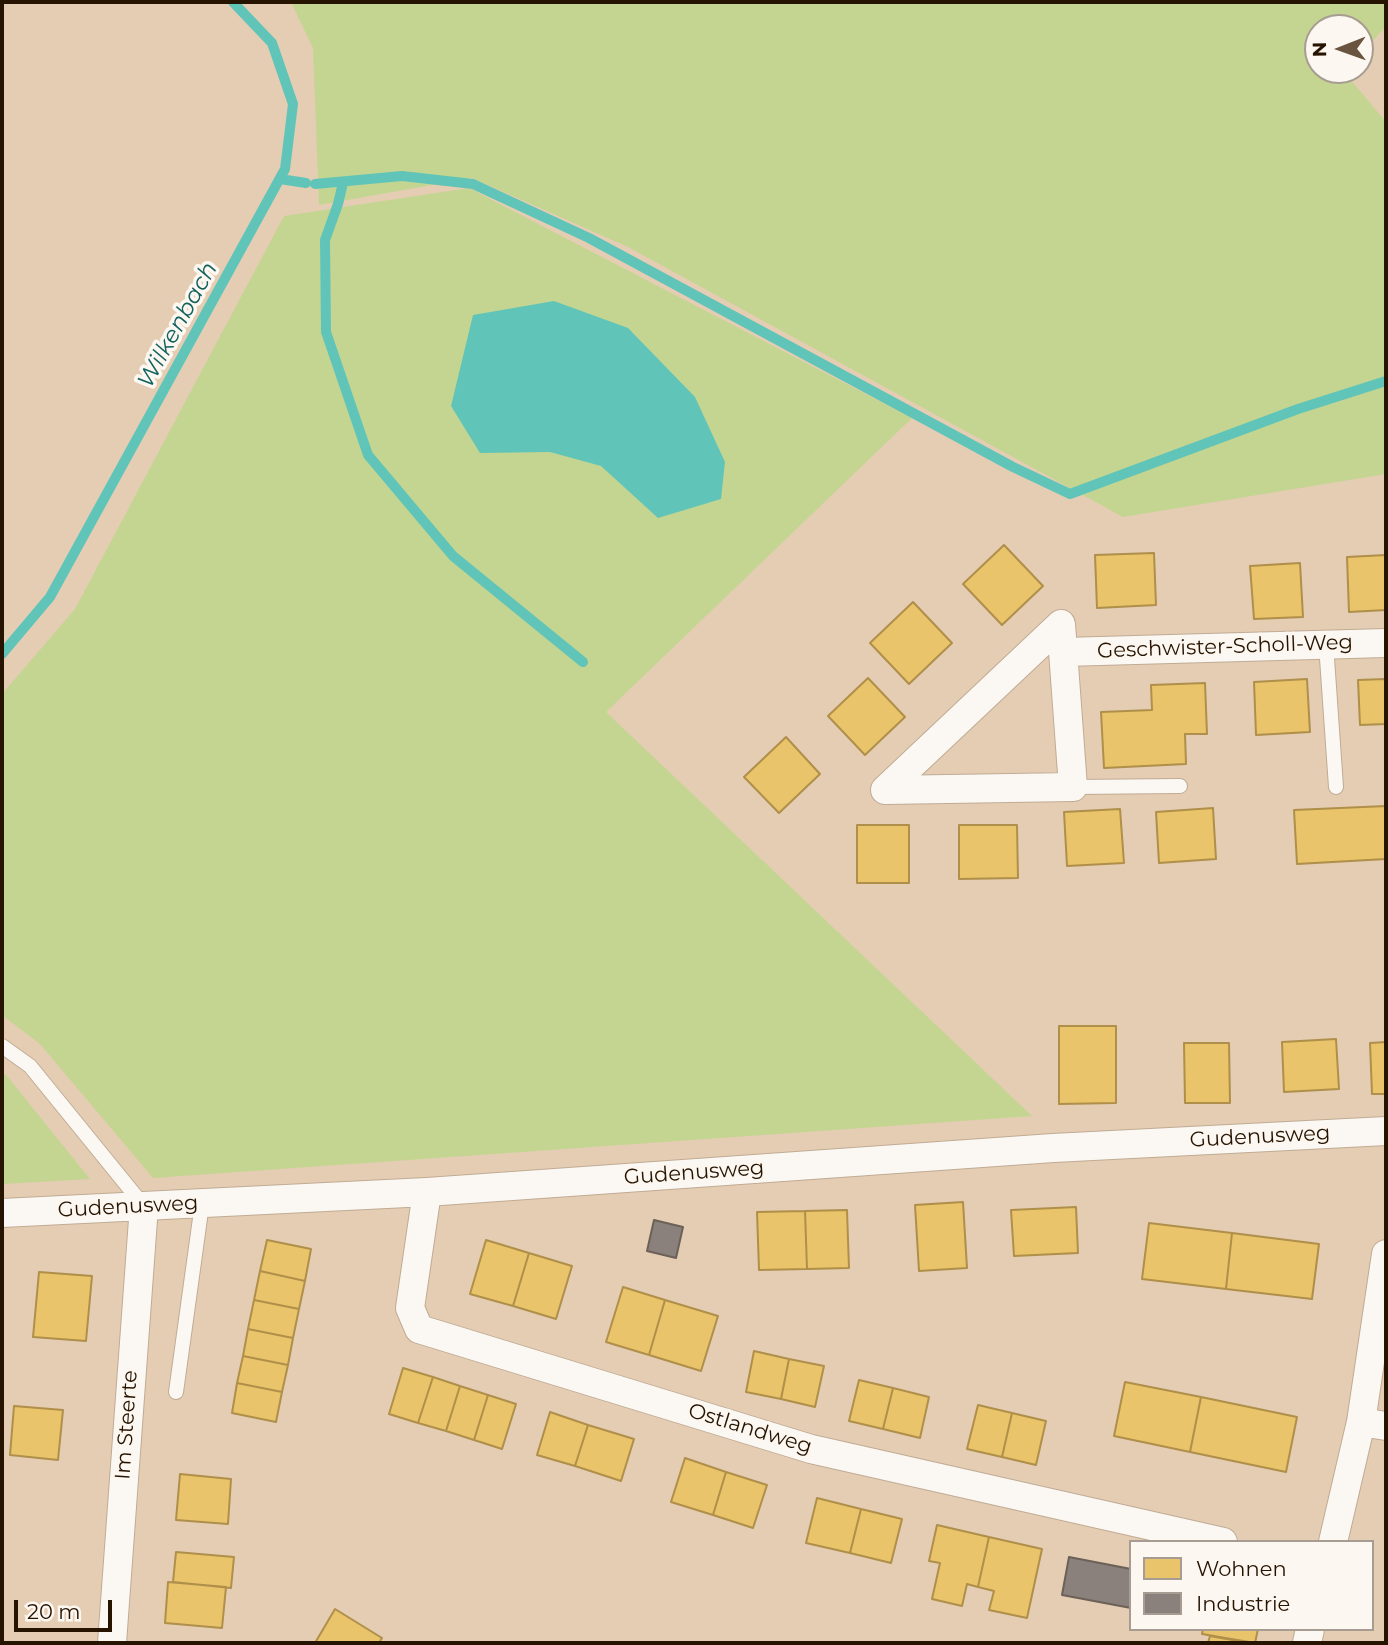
<!DOCTYPE html>
<style>
body{margin:0}
#map{position:relative;width:1388px;height:1645px;overflow:hidden;background:#e4cdb3;font-family:Montserrat,sans-serif}
canvas{display:block}
.frame{position:absolute;inset:0;border:4px solid #271400;pointer-events:none}
.legend{position:absolute;left:1129px;top:1540px;width:245px;height:91px;box-sizing:border-box;background:#fcf7f1;border:2px solid #a79c91;margin:0;padding:9px 12px;list-style:none;font-size:21px;color:#271400}
.legend li{display:flex;align-items:center;gap:14px;height:35px}
.legend b{width:35px;border:2px solid #a79c91}
.north{position:absolute;left:1304px;top:14px;width:70px;height:70px;box-sizing:border-box;background:#fcf7f1;border:2px solid #a79c91;border-radius:50%;rotate:269deg;font-size:19px;font-weight:700;line-height:28px;text-align:center;color:#271400}
.north::after{content:'';display:block;margin:auto;width:24px;height:32px;background:#69553f;clip-path:polygon(50% 0,100% 100%,50% 72%,0 100%)}
.scale{position:absolute;left:14px;top:1600px;width:98px;height:32px;box-sizing:border-box;border:4px solid #271400;border-top:0;padding-left:9px;font-size:21px;line-height:24px;white-space:nowrap;color:#271400;-webkit-text-stroke:5px #fcf7f1;paint-order:stroke}
</style>
<div id="map">
<canvas width="1388" height="1645"></canvas>
<div class="frame"></div>
<ul class="legend">
<li><b style="height:19px;background:#e9c46a"></b>Wohnen</li>
<li><b style="height:19px;background:#8a817c"></b>Industrie</li>
</ul>
<div class="north">N</div>
<div class="scale">20 m</div>
</div>
<script>
const context = document.querySelector('canvas').getContext('2d');
context.lineJoin = 'round';
function fill(path, color) { context.fillStyle = color; context.fill(path, 'evenodd'); }
function stroke(path, color, width, dash) { context.strokeStyle = color; context.lineWidth = width; context.lineCap = dash ? 'butt' : 'round'; context.setLineDash(dash || []); context.stroke(path); }
function label(font, color, halo, rows, align = 'center') {
  context.font = font + ' Montserrat,sans-serif'; context.lineWidth = 7; context.setLineDash([]); context.textBaseline = 'middle'; context.strokeStyle = halo; context.fillStyle = color; for (const [text, x, y, turn = 0] of rows) {
    context.save(); context.translate(x, y); context.rotate((+turn || 0) * Math.PI / 180); context.textAlign = isNaN(turn) ? turn : align; if (halo) context.strokeText(text, 0, 0); context.fillText(text, 0, 0); context.restore();
  }
}
fill(new Path2D(`
 M291,2H1386V26L1360,55V28H1318V70H1347L1345,73L1386,122V474L1123,517L628,247L472,178L319,205L313,48Z
 M469,188L912,418L606,712L1032,1116L153,1178L40,1044L2,1015V694L75,609L284,216Z
 M2,1072L7,1076L90,1179L2,1184Z`), '#c4d591');
fill(new Path2D(`
 M554,301L628,328L695,397L725,462L721,499L658,518L601,466L550,452L480,453L451,406L473,315Z`), '#60c5b8');
const homes = new Path2D(`
 M1004,545L1043,586L1002,625L963,584Z
 M1154,553L1156,605L1097,608L1095,555Z
 M1386,555V610L1349,612L1347,557Z
 M1300,563L1303,617L1254,619L1250,566Z
 M913,602L952,643L909,684L870,643Z
 M868,678L905,717L865,755L828,716Z
 M1307,679L1310,732L1256,735L1254,682Z
 M1386,679V724L1360,725L1358,680Z
 M1205,683L1207,734H1185L1186,764L1104,768L1101,712L1152,710L1151,685Z
 M786,737L820,774L779,813L744,777Z
 M1386,806V859L1297,864L1294,810Z
 M1213,808L1216,859L1159,863L1156,812Z
 M1120,809L1124,863L1067,866L1064,812Z
 M857,825H909V883H857Z
 M959,825H1017L1018,878L959,879Z
 M1059,1026H1116V1103L1059,1104Z
 M1336,1039L1339,1089L1284,1092L1282,1042Z
 M1386,1042V1094H1372L1370,1043Z
 M1184,1043H1229L1230,1103H1185Z
 M963,1202L967,1268L919,1271L915,1205Z
 M1076,1207L1078,1253L1014,1256L1011,1210Z
 M847,1210L849,1268L807,1269L805,1211Z
 M805,1211L807,1269L759,1270L757,1212Z
 M1149,1223L1232,1233L1226,1289L1142,1279Z
 M1232,1233L1319,1244L1312,1299L1226,1289Z
 M267,1240L311,1249L305,1281L260,1271Z
 M486,1240L529,1253L513,1306L470,1294Z
 M529,1253L572,1266L556,1319L513,1306Z
 M260,1271L305,1281L299,1309L254,1300Z
 M39,1272L92,1276L86,1341L33,1337Z
 M623,1287L665,1300L649,1355L606,1342Z
 M254,1300L299,1309L293,1338L248,1329Z
 M665,1300L718,1316L701,1371L649,1355Z
 M248,1329L293,1338L288,1365L243,1356Z
 M754,1351L789,1359L781,1399L746,1392Z
 M243,1356L288,1365L282,1392L237,1383Z
 M789,1359L824,1366L815,1407L781,1399Z
 M403,1368L433,1377L418,1423L389,1414Z
 M433,1377L460,1386L446,1431L418,1423Z
 M859,1380L893,1388L883,1429L849,1421Z
 M1125,1382L1201,1397L1190,1452L1114,1436Z
 M237,1383L282,1392L276,1422L232,1413Z
 M460,1386L488,1395L474,1440L446,1431Z
 M893,1388L929,1397L920,1438L883,1429Z
 M488,1395L516,1404L502,1449L474,1440Z
 M1201,1397L1297,1417L1286,1472L1190,1452Z
 M978,1405L1012,1413L1002,1457L967,1449Z
 M14,1406L63,1410L58,1460L10,1455Z
 M550,1412L588,1425L575,1466L537,1455Z
 M1012,1413L1046,1421L1036,1465L1002,1457Z
 M588,1425L634,1439L621,1481L575,1466Z
 M685,1458L726,1472L713,1515L671,1502Z
 M726,1472L767,1485L753,1528L713,1515Z
 M180,1474L231,1479L228,1524L176,1520Z
 M817,1498L861,1509L850,1553L806,1543Z
 M861,1509L902,1519L891,1563L850,1553Z
 M937,1525L989,1537L978,1587L967,1584L962,1606L932,1599L940,1563L929,1561Z
 M989,1537L1042,1549L1027,1618L989,1610L994,1591L978,1587Z
 M176,1552L234,1557L231,1588L173,1582Z
 M168,1582L226,1587L222,1628L165,1623Z
 M335,1609L382,1638L379,1643H315Z
 M1203,1629H1258L1255,1643L1202,1634Z
 M1210,1636L1249,1643H1208Z`);
fill(homes, '#e9c46a');
stroke(homes, '#af8f4a', 2);
const industry = new Path2D(`
 M654,1220L683,1227L676,1258L647,1251Z
 M1069,1557L1131,1569V1608L1062,1595Z`);
fill(industry, '#8a817c');
stroke(industry, '#6c6057', 2);
stroke(new Path2D(`
 M280,179L306,183
 M343,183L338,204L325,240L326,332L368,455L453,556L583,662
 M315,184L402,176L473,184L589,238L1013,467L1070,494L1298,409L1386,381
 M2,654L50,597L285,169L293,104L272,43L233,2`), '#60c5b8', 10);
const lane = new Path2D(`
 M1326,644L1336,787
 M1073,787L1180,786
 M2,1046L30,1066L143,1205
 M176,1392L202,1204`);
const street = new Path2D(`
 M1061,624L1073,787L885,790Z
 M1064,652L1386,643
 M427,1192L410,1308L419,1329L811,1449L1223,1542
 M2,1213L427,1192L1053,1148L1386,1131
 M1361,1422L1386,1426
 M1333,1542L1361,1422L1386,1254
 M112,1643L144,1206
 M1307,1643L1310,1629`);
stroke(lane, '#c0ab94', 16);
stroke(street, '#c0ab94', 30);
stroke(lane, '#fbf8f4', 14);
stroke(street, '#fbf8f4', 28);
label('21px', '#271400', '#fcf7f1', [
 ["Geschwister-Scholl-Weg",1225,647,-2],
 ["Gudenusweg",1260,1137,-3],
 ["Gudenusweg",694,1173,-4],
 ["Gudenusweg",128,1207,-3],
 ["Im Steerte",127,1425,-86],
 ["Ostlandweg",750,1429,17]
]);
label('italic 23px', '#11615d', '#fcf7f1', [
 ["Wilkenbach",178,325,-61]
]);
</script>
